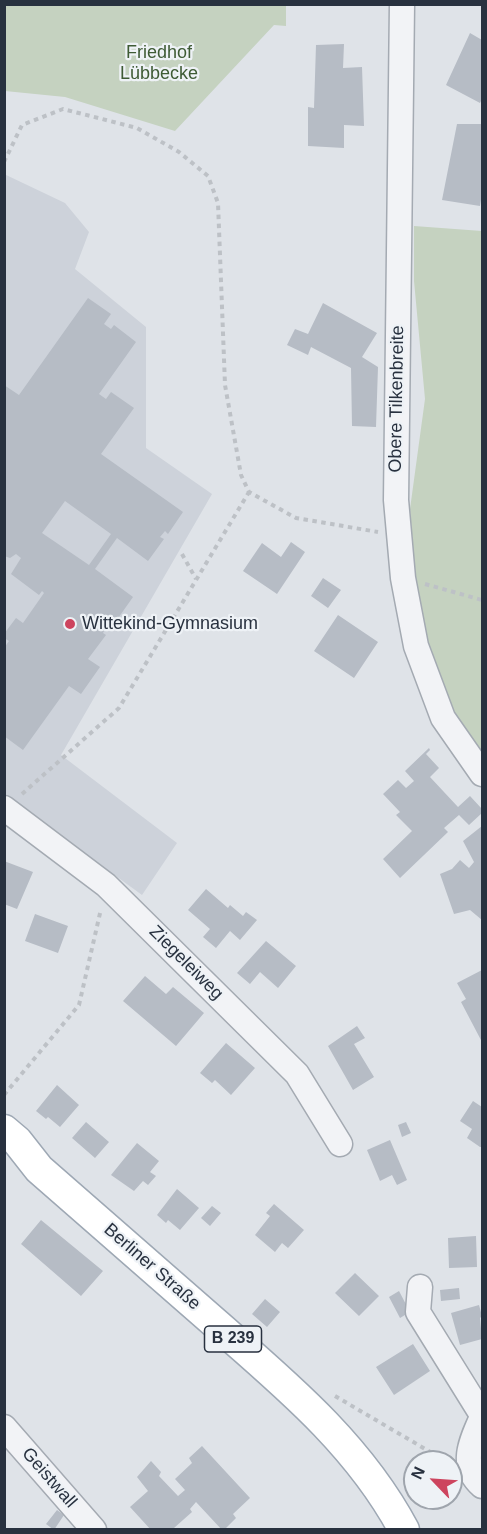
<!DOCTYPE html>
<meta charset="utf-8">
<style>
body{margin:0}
#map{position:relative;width:487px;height:1534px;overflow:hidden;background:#dfe3e8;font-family:Arial,sans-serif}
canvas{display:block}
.frame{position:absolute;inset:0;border:6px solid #28313f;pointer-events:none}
.north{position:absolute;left:403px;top:1450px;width:60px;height:60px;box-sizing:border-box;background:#eef2f6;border:2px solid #9fa5ad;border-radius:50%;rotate:295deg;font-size:16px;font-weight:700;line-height:24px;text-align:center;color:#28313f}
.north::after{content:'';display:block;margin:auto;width:21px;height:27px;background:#cd445e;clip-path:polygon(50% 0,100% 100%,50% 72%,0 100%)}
</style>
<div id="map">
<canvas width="487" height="1534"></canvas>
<div class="frame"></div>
<div class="north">N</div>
</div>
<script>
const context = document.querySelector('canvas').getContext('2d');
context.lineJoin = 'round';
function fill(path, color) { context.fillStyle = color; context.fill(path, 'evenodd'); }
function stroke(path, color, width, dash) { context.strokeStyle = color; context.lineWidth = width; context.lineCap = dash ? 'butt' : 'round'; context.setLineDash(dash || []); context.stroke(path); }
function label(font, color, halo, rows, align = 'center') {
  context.font = font + ' Arial,sans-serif'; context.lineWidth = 4.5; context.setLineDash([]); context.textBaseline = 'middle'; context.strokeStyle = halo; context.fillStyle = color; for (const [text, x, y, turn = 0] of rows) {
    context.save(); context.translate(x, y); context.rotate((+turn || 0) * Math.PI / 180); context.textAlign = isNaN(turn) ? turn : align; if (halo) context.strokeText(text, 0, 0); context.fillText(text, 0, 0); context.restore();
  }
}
fill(new Path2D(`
 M4,174L65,203L89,232L75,269L146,327V448L212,494L61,755L177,843L142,895L5,795Z`), '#cdd2da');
fill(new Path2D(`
 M4,5H286V26L274,25L175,131L65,97L5,91Z
 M414,226L482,231V759L454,721L429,661L414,595L415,573L410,509L425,399L414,281Z`), '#c5d2c0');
fill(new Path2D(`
 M470,33L482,40V99L480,103L446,85Z
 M344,44L343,68L362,67L364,126L344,125V148L308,146V107L314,108L316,45Z
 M457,124H482V193L480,206L442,200Z
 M88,298L111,314L104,324L111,329L114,325L136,342L99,394L106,399L111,392L134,408L101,454L183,512L168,534L165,531L160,537L164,539L148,561L117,538L95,569L133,597L109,631L105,629L103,633L106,635L88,659L100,667L81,694L69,686L23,750L4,736V648L9,641L4,638V634L16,618L23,623L44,593L42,591L39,595L11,574L21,558L16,554L10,558L4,556V385L19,395ZM65,501L111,534L89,565L42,533Z
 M323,303L377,333L362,357L378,367L376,427L352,426L351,368L311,347L308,355L287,345L295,329L308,334Z
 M291,542L305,552L277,594L243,571L262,543L281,557Z
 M323,578L341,590L328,608L311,596Z
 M338,615L378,642L354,678L314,651Z
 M429,748L430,750L426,754L439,768L430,777L458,807L470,796L482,809V813L469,825L459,815L444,828L448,832L400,878L383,859L412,831L396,815L400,812L383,794L398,780L406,788L414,781L405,771Z
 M482,826V920L470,910L454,914L440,874L452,869L460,860L469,868L474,862L463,841Z
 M4,861L33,872L17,909L4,904Z
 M206,889L228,908L230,905L243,916L246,912L257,920L240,940L230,931L216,948L203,937L210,929L188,910Z
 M35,914L68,926L58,953L25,941Z
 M266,941L296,966L278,988L260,972L250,984L237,973Z
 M482,970V1042L461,1002L466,999L457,983Z
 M145,976L166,994L173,987L204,1013L176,1046L123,1001Z
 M357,1026L365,1038L354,1044L374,1077L353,1090L328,1046Z
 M226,1043L255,1068L231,1095L215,1080L212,1083L200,1073Z
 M57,1085L79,1105L60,1127L48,1117L46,1119L36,1111Z
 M473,1101L482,1107V1147H480L467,1138L472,1129L460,1121Z
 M86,1122L109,1142L95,1158L72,1138Z
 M406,1122L411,1133L402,1137L398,1125Z
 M390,1140L407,1180L397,1185L392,1175L380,1181L367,1150Z
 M137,1143L159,1161L150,1172L156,1176L148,1185L143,1181L134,1191L111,1175Z
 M177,1189L199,1208L180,1230L168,1220L166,1223L157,1215Z
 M274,1204L304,1230L288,1248L282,1243L275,1252L255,1235L270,1216L266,1213Z
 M212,1206L221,1213L210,1226L201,1218Z
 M41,1220L103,1271L81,1296L21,1244Z
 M476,1236L477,1267L449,1268L448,1238Z
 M355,1273L379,1296L359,1316L335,1293Z
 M459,1288L460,1299L441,1301L440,1290Z
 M399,1291L410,1312L400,1318L389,1297Z
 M265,1299L280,1312L267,1327L252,1314Z
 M479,1305L482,1316L480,1318L482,1339L460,1345L451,1313Z
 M413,1344L430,1371L394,1395L376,1367Z
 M202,1446L250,1498L233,1514L236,1518L224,1530H222L196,1502L190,1509L192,1512L174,1528L176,1530H151L130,1507L148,1491L137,1477L151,1461L161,1472L159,1476L178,1496L185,1490L175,1479L192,1463L189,1458Z
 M57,1510L64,1515L54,1530L46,1524Z`), '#b6bcc5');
const minor = new Path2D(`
 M402,4L396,500L403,578L416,646L443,718L482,774
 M4,808L106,885L297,1074L340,1144
 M420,1287L418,1312L482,1415
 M482,1417C471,1441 459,1466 482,1486
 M4,1427L94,1530`);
const major = new Path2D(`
 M4,1130L17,1141L39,1169C97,1220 156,1271 214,1322C285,1384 359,1445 404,1530`);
stroke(minor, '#a4aab2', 27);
stroke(major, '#9ea8b4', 33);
stroke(new Path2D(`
 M4,162L22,125L63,109L137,128L179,152L208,176L218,203L225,385L241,475L249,492L296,518L378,532
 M182,554L196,579
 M425,584L482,600
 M22,794L119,708L249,492
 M4,1095L79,1005L101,909
 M335,1396L432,1453L448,1459`), '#bdc1c6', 4, [4.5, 4.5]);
stroke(minor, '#f2f3f6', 24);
stroke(major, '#fff', 30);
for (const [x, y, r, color] of [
 [70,624,6,"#cd445e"]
]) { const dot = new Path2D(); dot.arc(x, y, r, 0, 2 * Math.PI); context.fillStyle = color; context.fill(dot); stroke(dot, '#eef2f6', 2); }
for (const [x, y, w] of [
 [233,1339,57]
]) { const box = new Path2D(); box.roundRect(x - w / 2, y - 13, w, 26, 4.5); context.fillStyle = '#eef2f6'; context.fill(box); stroke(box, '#28313f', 1.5); }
label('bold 16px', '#28313f', null, [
 ["B 239",233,1339]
]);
label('18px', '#3e5b35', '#eef2f6', [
 ["Friedhof",159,53],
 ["Lübbecke",159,74]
]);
label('18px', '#28313f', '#eef2f6', [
 ["Obere Tilkenbreite",397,399,-89],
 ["Ziegeleiweg",186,963,45],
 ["Berliner Straße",152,1267,41],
 ["Geistwall",49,1478,49]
]);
label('18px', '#28313f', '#eef2f6', [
 ["Wittekind-Gymnasium",82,624]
], 'left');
</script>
